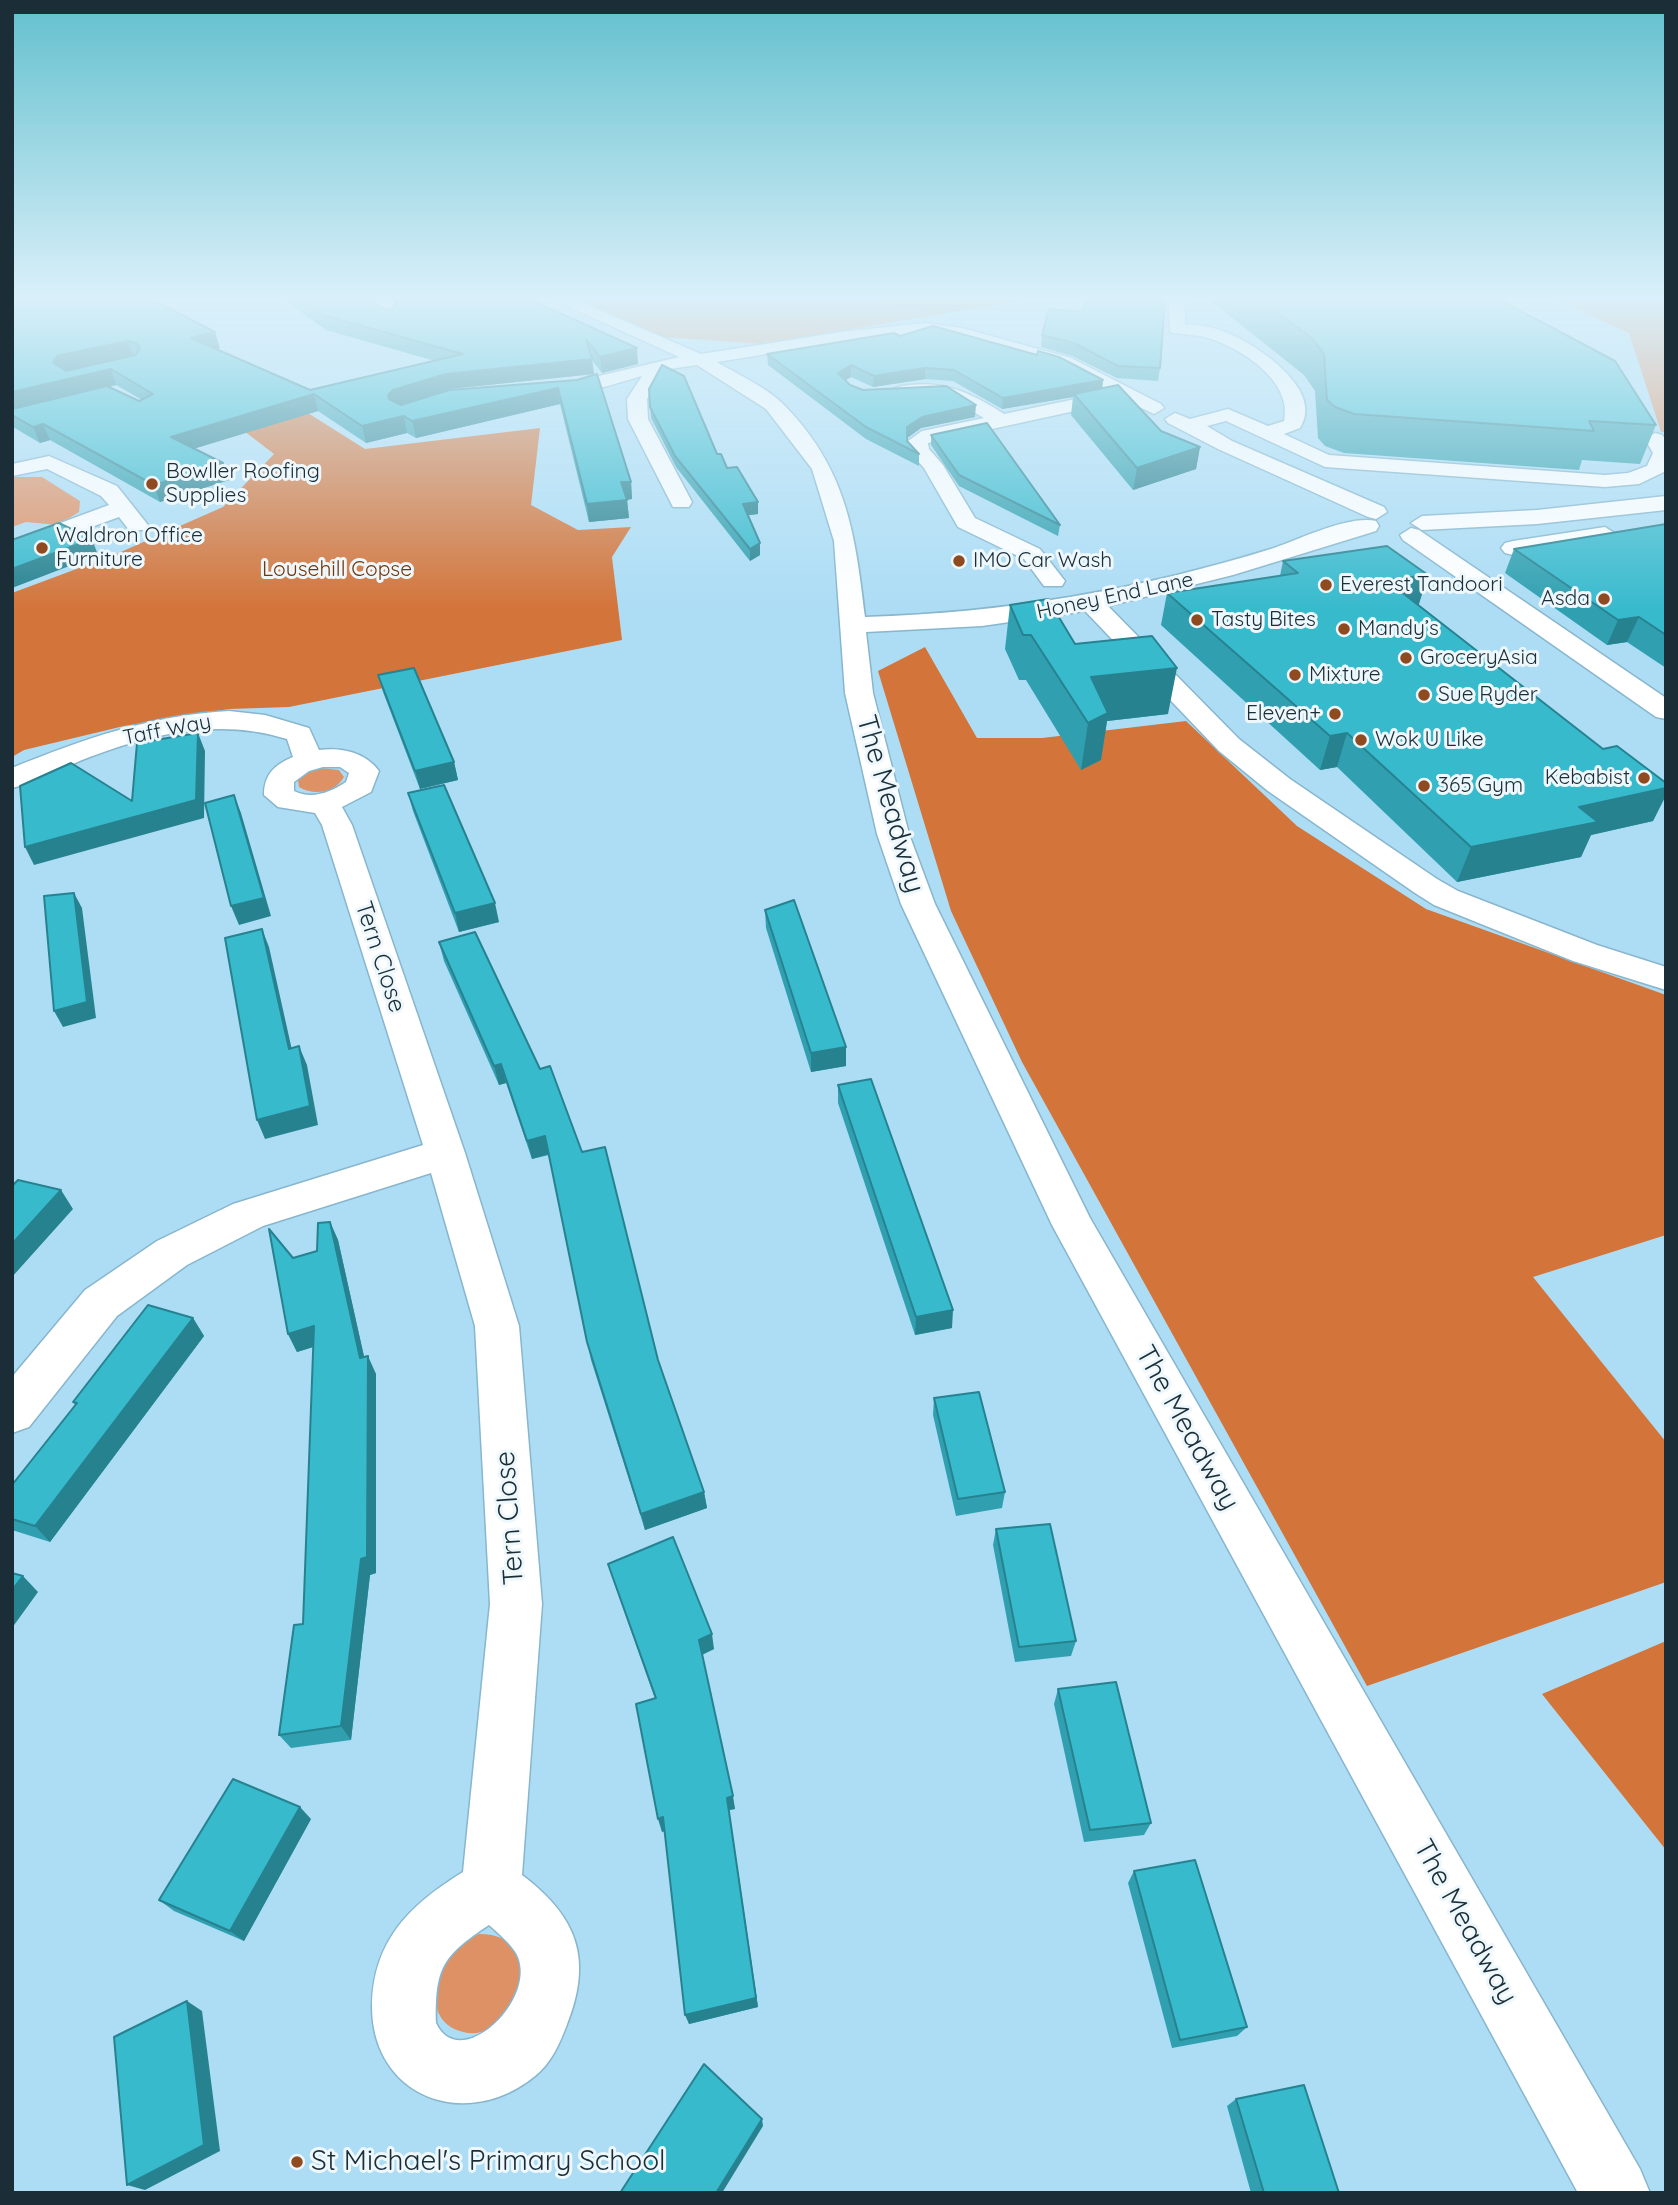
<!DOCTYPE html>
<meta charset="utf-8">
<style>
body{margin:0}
#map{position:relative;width:1678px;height:2205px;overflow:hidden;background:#adddf5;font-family:Quicksand,sans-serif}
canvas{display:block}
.frame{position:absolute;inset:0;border:14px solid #1b2e37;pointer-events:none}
</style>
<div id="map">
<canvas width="1678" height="2205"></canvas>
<div class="frame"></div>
</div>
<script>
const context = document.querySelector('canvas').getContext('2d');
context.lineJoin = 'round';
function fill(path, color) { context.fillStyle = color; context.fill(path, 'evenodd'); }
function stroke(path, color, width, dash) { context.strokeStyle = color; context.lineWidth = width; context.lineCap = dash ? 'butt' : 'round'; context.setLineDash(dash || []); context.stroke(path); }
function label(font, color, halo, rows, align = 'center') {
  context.font = font + ' Quicksand,sans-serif'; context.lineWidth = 6; context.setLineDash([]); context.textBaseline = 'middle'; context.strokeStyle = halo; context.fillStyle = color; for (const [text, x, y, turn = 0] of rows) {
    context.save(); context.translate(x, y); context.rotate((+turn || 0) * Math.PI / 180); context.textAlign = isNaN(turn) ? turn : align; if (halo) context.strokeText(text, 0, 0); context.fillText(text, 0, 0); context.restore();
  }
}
fill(new Path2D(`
 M577,300H1024L763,344L663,337Z
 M1556,300H1666V432H1661L1629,333Z
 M12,477H42L80,501L79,512L58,525L26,522L12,527Z
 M321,768L339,770L344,777C335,793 314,796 299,787L298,780L306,772Z
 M479,1934C554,1933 518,2046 463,2032C413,2019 440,1950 479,1934Z`), '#df9166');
fill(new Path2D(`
 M885,300H1020V301L935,315Z
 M281,396L365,449L540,428L531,505L578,530L631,527L612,557L622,640L289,707L229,709L124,726L24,750L12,757V593L114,555L223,507L274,454L218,411Z
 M925,647L977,738H1042L1186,721L1297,826L1426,909L1666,995V1235L1533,1277L1666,1442V1582L1367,1686L1022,1062L951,911L878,671Z
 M1666,1641V1850L1542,1694Z`), '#d3743a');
const minor = new Path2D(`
 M395,300H428L426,303L390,311L399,318L391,323L365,309L367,305Z
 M554,300H576L701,354L848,331L926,323L962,328L1071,358L1161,404L1164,408L1154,414L1125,400L928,443L929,449L943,465L975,518L1040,549L1065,581L1062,586H1044L1024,559L958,527L924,468L909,451L908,441L922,431L984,418L947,397L900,398L891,392C896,386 902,386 911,385C948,381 974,395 1004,414L1109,392L1059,366L961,338L926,333L848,341L717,362C737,374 764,386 781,402C846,466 855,531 865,617C1005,613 1140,590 1274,548C1300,539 1349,515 1376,521L1379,526L1376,531L1233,575L1108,606L1239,739L1290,779L1437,879L1458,891L1597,945L1666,967V990L1573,961L1434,905L1415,893L1268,791L1219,751L1085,611L982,626L866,632L873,693L909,834L935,904L1090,1218L1640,2169L1650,2193H1578L1052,1225L901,904L877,834L845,693L834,541L812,469L766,409L697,365L663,370L647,399L648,419L692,502L689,507H673L628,419L627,399L642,376C623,381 551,406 538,391L547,385L578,381L679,357Z
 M1169,300H1185V324C1200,325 1214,327 1228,333C1257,345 1325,390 1300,428L1284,434L1329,455L1605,475L1628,473L1647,466L1653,453L1645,439L1655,433L1662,435L1666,440V471L1639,484L1605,487L1325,467L1226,421L1207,426L1232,441L1384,507L1387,512L1376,519L1368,517L1218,449L1168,423L1165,419L1175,413L1190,419L1228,409L1268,426L1284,421C1293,381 1241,348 1208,338C1196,334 1183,335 1170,332Z
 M49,456L117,486L148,525L145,530H129L119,517L12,556V541L109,505L101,496L47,469L12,476V464Z
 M1666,496V510L1537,524L1422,530L1411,523L1422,516L1537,510Z
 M1605,527L1616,534L1613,539L1513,555L1505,553L1501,548L1505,543L1513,541Z
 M1411,528L1419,530L1666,698V719L1656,717L1403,540L1400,535Z
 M229,711L265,715L309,728L319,750C341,747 365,752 379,771L371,792L342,807L352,825L465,1153L519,1326L542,1604L522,1875C579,1918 593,1961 566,2027C559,2045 551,2063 535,2076C467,2132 372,2098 372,2006C373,1940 411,1904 463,1872L490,1604L475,1326L431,1173L263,1226L187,1265L117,1316L29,1427L12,1433V1377L85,1290L157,1241L233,1204L423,1145L322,825L315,813L278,807L264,795C264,775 274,765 293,757L287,739C218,717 148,734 82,760C59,770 36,782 12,788V768C83,739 152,715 229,711ZM323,767H340L349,773L346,782C331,792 312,800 294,791V782L309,771ZM489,1925C498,1933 509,1942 516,1953C541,1997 460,2075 436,2023C435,1968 442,1956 489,1925Z`);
stroke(minor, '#87b6cd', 3);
fill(minor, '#fff');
fill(new Path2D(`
 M12,300L220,348L216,349L310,390L435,361L326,330L284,300H381L372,301L387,310L395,307L393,300H531L638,364L602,373L592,360L594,374L449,389L401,405L577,380L631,482L632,499L627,500L629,518L589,522L560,404L416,438L407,433L366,443L318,411L194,448L223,463L229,480L160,502L50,440L40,443L13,427ZM116,385L142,400L139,401L109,387Z
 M1212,300H1500L1656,425L1640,464L1582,460L1579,470L1344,453L1325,446L1318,438L1315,391L1304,375L1212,302Z
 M1042,335L1160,368L1158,381L1117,378L1072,356L1041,347Z
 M900,336L1103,380L1102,388L1161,431L1200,447L1196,469L1133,490L1071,415L1073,397L1002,409L953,381L925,379L873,387L851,377L845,380L850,385L863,390L975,417L921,428L907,438V441L919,454V466L866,439L768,365L767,354Z
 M649,389L717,454L758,514L748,515L760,555L750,561L676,467L651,418Z
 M931,435L1060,525L1058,536L959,486L931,445Z
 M1666,524V668L1627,642L1607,645L1505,573L1514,549Z
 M1283,561L1428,575L1418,606L1603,749L1666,783V795L1653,821L1591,835L1581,857L1457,882L1337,767L1320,770L1161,625L1167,593L1280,576Z
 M1010,605L1075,644L1168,714L1107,721L1101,760L1081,770L1026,680H1019L1005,649Z
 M378,675L454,762L458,780L420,789L383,692Z
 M408,793L499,922L459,932L413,811Z
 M765,910L846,1047V1066L811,1072L766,928Z
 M439,942L658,1360L704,1492L707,1508L645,1530L591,1360L549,1155L532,1159L506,1083L499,1085L444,961Z
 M838,1085L952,1328L915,1335L838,1103Z
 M330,1222L338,1240L364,1357L376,1374V1573L370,1575L351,1740L291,1748L279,1735L303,1624L313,1347L297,1352L288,1334L317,1251Z
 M193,1318L204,1336L50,1542L12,1530V1485L75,1405L73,1402Z
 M934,1398L1005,1492L1002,1508L956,1516L933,1415Z
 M996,1529L1076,1641L1071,1656L1015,1662L993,1545Z
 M608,1564L714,1649L702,1654L735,1809L729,1810L758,2007L689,2024L665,1831L662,1832L655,1699L613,1580Z
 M1058,1689L1151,1823L1144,1835L1084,1842L1054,1704Z
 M311,1819L244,1941L174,1911L159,1900Z
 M1134,1871L1247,2027L1237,2036L1172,2048L1128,1883Z
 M1236,2099L1339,2193H1251L1227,2106Z`), '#30a0b0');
fill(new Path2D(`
 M215,332L220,348L196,353L191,338Z
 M128,341L133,356L63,371L53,363L57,356Z
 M637,348L638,364L602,373L600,357Z
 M592,359L594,374L449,389L396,407L392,411L388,395L393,390L446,374Z
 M851,365V377L838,385V373Z
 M925,368V379L873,387L874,376Z
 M111,369L116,385L12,410V392Z
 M1103,380L1102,392L1074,394L1073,397L1002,409L1003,398Z
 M558,388L560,404L416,438L412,421Z
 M314,394L318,411L177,454L171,437Z
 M976,405L975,417L921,428L906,439L907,427L922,417Z
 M404,416L407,433L366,443L362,426Z
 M43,424L50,440L40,443L33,427Z
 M1200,447L1196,469L1133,490L1137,468Z
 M223,463L229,480L160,502L154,485Z
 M621,482H631L632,499L623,500Z
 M627,500L629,518L589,522L587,504Z
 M758,502V514L743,516V504Z
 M92,539L98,555L12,588V569Z
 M760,543V555L750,561V549Z
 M1428,575L1418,607L1386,580Z
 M1639,617L1627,642L1607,645L1618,620Z
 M1177,668L1168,714L1107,721L1101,760L1081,770L1088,723L1091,677Z
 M198,733L205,751L204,818L34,865L25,847L196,800Z
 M1347,733L1337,767L1320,770L1330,736Z
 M454,762L458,780L420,789L415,771Z
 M1666,788V795L1653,821L1591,835L1581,857L1457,882L1471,847L1579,807Z
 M234,795L241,813L271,916L239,925L231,906Z
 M74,893L82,908L96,1018L63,1027L54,1011Z
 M495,903L499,922L459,932L455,913Z
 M262,929L269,947L296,1068L289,1049Z
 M299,1046L307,1065L318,1125L265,1139L257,1120Z
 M846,1047V1066L811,1072V1053Z
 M501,1064L506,1083L499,1085L494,1066Z
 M545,1136L549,1154L532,1159L527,1141Z
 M61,1190L73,1209L12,1277V1244Z
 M330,1222L338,1240L368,1374V1356L376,1374V1573L370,1575L351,1740L341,1726L360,1358Z
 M953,1310L952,1328L915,1335L916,1317Z
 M193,1318L204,1336L50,1542L35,1526Z
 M314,1326L323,1344L297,1352L288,1334Z
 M704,1492L707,1508L645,1530L641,1514Z
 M23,1576L38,1592L12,1628V1590Z
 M712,1634L714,1649L702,1655L699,1640Z
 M733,1796L735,1809L729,1810L758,2007L689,2024L685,2015L727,1798Z
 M300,1807L311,1819L244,1941L230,1931Z
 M663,1817L667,1830L662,1832L658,1819Z
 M187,2001L202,2011L220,2151L145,2190L127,2185Z
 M762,2119L763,2126L722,2193H716Z`), '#278290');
const building = new Path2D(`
 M12,300H153L215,332L191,338L310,390L463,354L322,315L301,300H370L387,310L397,305L394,300H531L637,348L600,357L586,339L592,359L446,374L393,390L388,395L389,399L401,405L449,390L577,380L597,374L631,482H621L627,500L587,504L558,388L412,421L404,416L362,426L314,394L171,437L223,463L154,485L43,424L33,427L12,415V409L107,386L139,401L153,394L111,369L12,392ZM128,341L137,343L140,349L135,355L66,371L53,363L57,356Z
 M1085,300H1165L1160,368L1118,366L1074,343L1042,335L1049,309L1083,312Z
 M1260,300H1500L1615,361L1656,425L1589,421L1594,431L1354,414L1335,407L1327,400L1324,354L1313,339Z
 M933,326L1037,355L1038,351L1059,357L1103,380L1003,398L954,370L925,368L874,376L851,365L838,373L850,385L863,390L946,386L976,405L922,417L907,427V441L919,454L866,427L767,354L894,333L900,336Z
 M662,365L684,376L717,454H721L727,468L737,467L758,502L743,504L760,543L750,549L675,456L650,407L649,389Z
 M1118,385L1161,431L1200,447L1137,468L1074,394Z
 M987,423L1060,525L959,475L931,435Z
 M59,523L92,539L12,569V540Z
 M1666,524V635L1639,617L1618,620L1514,549Z
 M1387,546L1428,575L1386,580L1603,749L1617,746L1666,783V788L1579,807L1598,822L1471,847L1347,733L1330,736L1167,593L1298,573L1283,561Z
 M1048,599L1075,644L1152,636L1177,668L1091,677L1108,713L1088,723L1031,635H1023L1010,605Z
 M414,668L454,762L415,771L378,675Z
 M198,733L196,800L25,847L20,786L71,763L132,801L137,743Z
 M444,785L495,903L455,913L408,793Z
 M234,795L264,898L231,906L205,803Z
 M74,893L87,1002L54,1011L44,896Z
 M794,900L846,1047L811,1053L765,910Z
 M262,929L289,1049L299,1046L310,1106L257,1120L225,938Z
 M475,932L540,1069L550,1066L582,1152L605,1147L658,1360L704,1492L641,1514L587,1342L545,1136L527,1141L501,1064L494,1066L439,942Z
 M871,1079L953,1310L916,1317L838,1085Z
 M18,1180L61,1190L12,1244V1186Z
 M330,1222L360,1358L368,1356L367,1557L361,1559L341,1726L279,1735L294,1625L303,1624L314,1326L288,1334L269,1229L293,1258L317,1251L318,1223Z
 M148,1305L193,1318L35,1526L12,1519V1485L77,1403L73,1402Z
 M979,1392L1005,1492L958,1499L934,1398Z
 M1050,1524L1076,1641L1019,1647L996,1529Z
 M673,1537L712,1634L699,1640L733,1796L727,1798L756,1998L685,2015L663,1817L658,1819L636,1704L656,1698L608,1564Z
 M12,1573L23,1576L12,1590Z
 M1116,1682L1151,1823L1090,1830L1058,1689Z
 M233,1779L300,1807L230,1931L159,1900Z
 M1195,1860L1247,2027L1180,2040L1134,1871Z
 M187,2001L204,2145L127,2185L114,2037Z
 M704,2064L762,2119L716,2193H620Z
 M1304,2085L1339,2193H1264L1236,2099Z`);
fill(building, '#38bacd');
stroke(building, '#278290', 2);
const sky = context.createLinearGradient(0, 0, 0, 609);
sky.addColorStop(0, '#63c0ce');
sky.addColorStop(0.49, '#daf0fa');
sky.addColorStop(1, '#daf0fa00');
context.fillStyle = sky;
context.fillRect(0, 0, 1678, 609);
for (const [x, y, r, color] of [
 [152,484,7,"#8f4a20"],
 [42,548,7,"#8f4a20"],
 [959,561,7,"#8f4a20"],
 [1326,585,7,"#8f4a20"],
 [1604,599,7,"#8f4a20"],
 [1197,620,7,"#8f4a20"],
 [1344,629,7,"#8f4a20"],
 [1406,658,7,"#8f4a20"],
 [1295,675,7,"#8f4a20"],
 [1424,695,7,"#8f4a20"],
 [1335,714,7,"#8f4a20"],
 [1361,740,7,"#8f4a20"],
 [1644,778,7,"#8f4a20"],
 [1424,786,7,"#8f4a20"],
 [297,2162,7,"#8f4a20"]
]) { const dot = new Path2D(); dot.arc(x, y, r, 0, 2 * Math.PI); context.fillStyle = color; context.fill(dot); stroke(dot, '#eef8fc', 2.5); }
label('21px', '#1b2e37', '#eef8fc', [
 ["Bowller Roofing",166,472],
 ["Supplies",166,496],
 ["Waldron Office",56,536],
 ["Furniture",56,560],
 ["IMO Car Wash",973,561],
 ["Everest Tandoori",1340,585],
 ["Asda",1590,599,"right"],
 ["Tasty Bites",1211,620],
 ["Mandy’s",1358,629],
 ["GroceryAsia",1420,658],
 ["Mixture",1309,675],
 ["Sue Ryder",1438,695],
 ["Eleven+",1321,714,"right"],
 ["Wok U Like",1375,740],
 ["Kebabist",1630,778,"right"],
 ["365 Gym",1438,786]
], 'left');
label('21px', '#733509', '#eef8fc', [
 ["Lousehill Copse",337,570]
]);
label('21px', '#1b2e37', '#eef8fc', [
 ["Honey End Lane",1115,596,-12],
 ["Taff Way",167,730,-11]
]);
label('24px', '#1b2e37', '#eef8fc', [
 ["Tern Close",380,957,72]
]);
label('28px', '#1b2e37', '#eef8fc', [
 ["The Meadway",890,804,74],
 ["The Meadway",1187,1428,61],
 ["Tern Close",510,1518,-94],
 ["The Meadway",1465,1922,61]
]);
label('28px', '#1b2e37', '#eef8fc', [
 ["St Michael's Primary School",311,2162]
], 'left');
</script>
